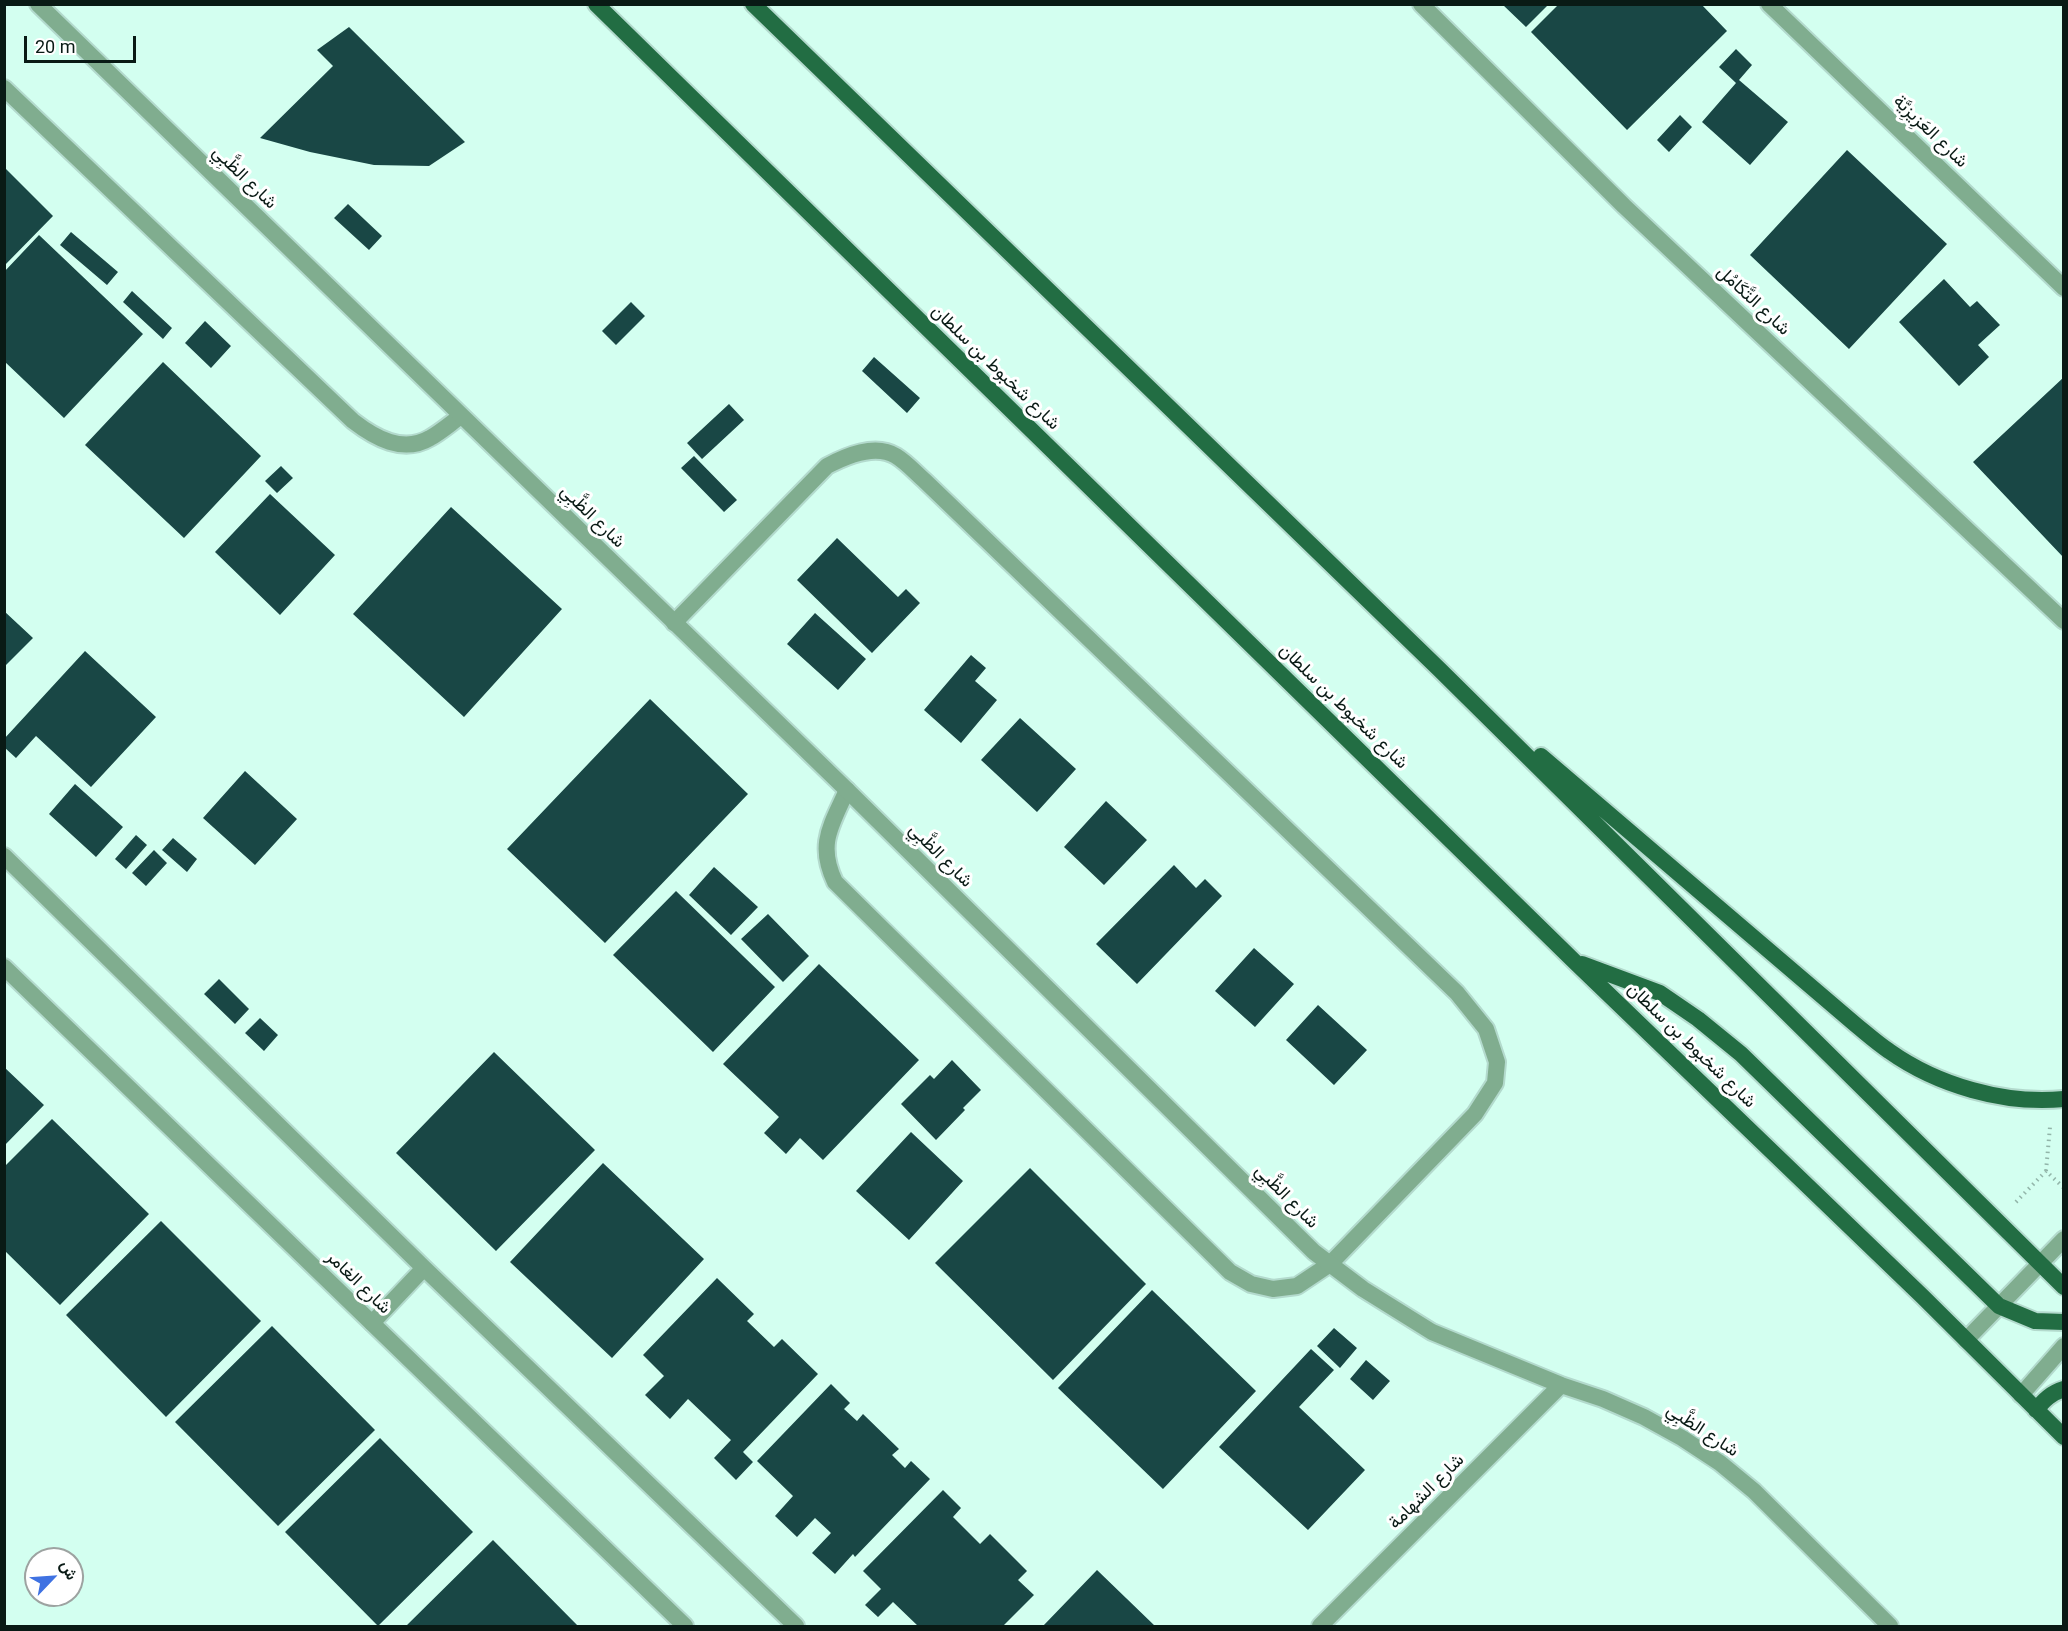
<!DOCTYPE html>
<meta charset="utf-8">
<style>
body{margin:0}
#map{position:relative;width:2068px;height:1631px;overflow:hidden;background:#d3fff0;font-family:Roboto,Vazirmatn,sans-serif}
canvas{display:block}
.frame{position:absolute;inset:0;border:6px solid #091a15;pointer-events:none}
.north{position:absolute;left:24px;top:1547px;width:60px;height:60px;box-sizing:border-box;background:#fff;border:2px solid #9da3a1;border-radius:50%;rotate:65deg;font-size:16px;font-weight:700;line-height:24px;text-align:center;color:#091a15}
.north::after{content:'';display:block;margin:auto;width:21px;height:27px;background:#3f72e2;clip-path:polygon(50% 0,100% 100%,50% 72%,0 100%)}
.scale{position:absolute;left:24px;top:36px;width:112px;height:27px;box-sizing:border-box;border:3px solid #091a15;border-top:0;padding-left:8px;font-size:18px;line-height:21px;white-space:nowrap;color:#091a15;-webkit-text-stroke:4px #fff;paint-order:stroke}
</style>
<div id="map">
<canvas width="2068" height="1631"></canvas>
<div class="frame"></div>
<div class="north">ش</div>
<div class="scale">20 m</div>
</div>
<script>
const context = document.querySelector('canvas').getContext('2d');
context.lineJoin = 'round';
function fill(path, color) { context.fillStyle = color; context.fill(path, 'evenodd'); }
function stroke(path, color, width, dash) { context.strokeStyle = color; context.lineWidth = width; context.lineCap = dash ? 'butt' : 'round'; context.setLineDash(dash || []); context.stroke(path); }
function label(font, color, halo, rows, align = 'center') {
  context.font = font + ' Roboto,Vazirmatn,sans-serif'; context.lineWidth = 6; context.setLineDash([]); context.textBaseline = 'middle'; context.strokeStyle = halo; context.fillStyle = color; for (const [text, x, y, turn = 0] of rows) {
    context.save(); context.translate(x, y); context.rotate((+turn || 0) * Math.PI / 180); context.textAlign = isNaN(turn) ? turn : align; if (halo) context.strokeText(text, 0, 0); context.fillText(text, 0, 0); context.restore();
  }
}
fill(new Path2D(`
 M1559,4H1701L1727,31L1627,130L1531,32Z
 M1503,5H1548L1526,27Z
 M349,27L465,142L429,166L374,165L310,152L260,138L333,66L317,50Z
 M1736,49L1752,65L1739,80L1788,122L1750,165L1702,122L1736,83L1719,67Z
 M1680,115L1692,127L1669,152L1657,140Z
 M1847,150L1947,244L1849,349L1750,255Z
 M4,167L53,216L4,266Z
 M348,204L382,236L369,250L334,218Z
 M71,232L118,272L107,285L60,245Z
 M39,235L143,334L64,418L4,361V272Z
 M1944,279L1970,307L1977,301L2000,325L1978,345L1989,357L1959,386L1899,322Z
 M132,291L172,328L163,339L123,302Z
 M631,302L645,316L616,345L602,331Z
 M205,321L231,346L211,368L185,343Z
 M874,357L920,398L907,413L862,371Z
 M163,362L261,456L184,538L85,445Z
 M2064,377V558L1973,462Z
 M729,404L744,420L702,459L687,443Z
 M694,456L737,500L724,512L681,468Z
 M281,466L293,478L277,493L265,481Z
 M270,494L335,555L280,615L215,552Z
 M451,507L562,609L464,717L353,614Z
 M837,538L898,597L906,589L920,603L872,653L797,580Z
 M4,611L33,638L4,667Z
 M815,613L866,659L838,690L787,644Z
 M85,651L156,717L91,787L36,736L16,758L4,747V739Z
 M971,655L986,668L975,681L997,700L961,743L924,710Z
 M650,699L748,794L605,943L507,849Z
 M1020,718L1076,769L1037,812L981,760Z
 M245,771L297,819L255,865L203,818Z
 M75,784L123,827L96,857L49,814Z
 M1106,801L1147,840L1104,885L1064,847Z
 M136,835L147,845L126,869L115,859Z
 M173,838L197,859L187,872L162,850Z
 M154,850L167,863L146,886L132,873Z
 M1174,865L1196,888L1205,879L1222,896L1137,984L1096,944Z
 M714,867L758,907L731,935L689,895Z
 M676,891L775,987L713,1052L613,955Z
 M768,914L809,956L783,982L741,939Z
 M1254,948L1294,984L1255,1027L1215,991Z
 M819,964L919,1060L823,1160L800,1138L786,1154L764,1133L779,1117L723,1064Z
 M219,979L249,1009L235,1024L204,994Z
 M1318,1005L1367,1050L1334,1085L1286,1040Z
 M260,1018L278,1035L264,1051L245,1033Z
 M494,1052L595,1150L496,1251L396,1153Z
 M952,1060L981,1090L963,1108L965,1110L936,1140L901,1104L930,1075L934,1079Z
 M4,1067L44,1105L4,1146Z
 M52,1119L149,1214L60,1305L4,1250V1167Z
 M911,1132L963,1181L909,1240L856,1191Z
 M603,1163L704,1259L612,1358L510,1262Z
 M1030,1168L1146,1284L1053,1380L935,1263Z
 M161,1221L261,1321L166,1417L66,1315Z
 M717,1278L754,1314L747,1321L774,1347L782,1339L818,1374L743,1452L753,1462L736,1480L714,1458L731,1440L688,1399L670,1419L645,1395L664,1376L643,1355Z
 M1152,1290L1256,1391L1163,1489L1058,1388Z
 M272,1326L375,1430L278,1526L175,1422Z
 M1334,1328L1357,1348L1340,1368L1317,1346Z
 M1311,1349L1334,1370L1299,1407L1365,1470L1308,1530L1219,1447Z
 M1366,1360L1390,1381L1373,1400L1350,1379Z
 M831,1384L850,1403L844,1409L857,1421L863,1414L899,1449L892,1455L905,1468L911,1461L930,1479L855,1557L853,1554L835,1574L812,1553L831,1533L815,1518L797,1537L775,1516L793,1496L757,1461Z
 M380,1438L473,1532L378,1626L285,1532Z
 M943,1490L961,1508L953,1517L980,1544L990,1534L1027,1571L1018,1580L1034,1595L1003,1626H918L893,1602L878,1617L865,1605L881,1589L863,1571Z
 M493,1540L578,1626H406Z
 M1097,1570L1155,1626H1043Z`), '#194745');
const service = new Path2D(`
 M4,88L353,421C375,438 403,454 430,438C441,432 451,423 461,416
 M674,623L827,466C846,456 875,443 896,456C906,462 916,473 925,481L1457,993L1486,1029L1497,1062L1495,1083L1475,1114L1330,1264L1297,1286L1273,1289L1251,1284L1230,1272L835,882C817,844 831,826 847,790
 M4,856L424,1268L796,1626
 M372,1323L424,1268`);
const minor = new Path2D(`
 M38,4L847,790L1314,1252L1363,1289L1432,1332L1561,1385L1603,1399L1644,1417L1682,1438L1720,1463L1754,1491L1890,1626
 M1421,4L1624,206L2064,621
 M1769,4L2064,288
 M4,967L685,1626
 M1320,1626L1561,1385`);
const tertiary = new Path2D(`
 M1966,1340L2064,1239
 M2021,1395L2064,1346`);
const primary = new Path2D(`
 M596,4L1575,962L1923,1297L2064,1437
 M753,4L1439,669L2064,1287
 M1541,756L1856,1025C1867,1034 1877,1043 1889,1051C1937,1085 2004,1105 2064,1099
 M1582,964L1660,993L1698,1019L1741,1054L1999,1306L2035,1321L2064,1322
 M2036,1410C2044,1400 2051,1393 2064,1389`);
stroke(service, '#b3dacd', 20);
stroke(minor, '#b3dacd', 20);
stroke(tertiary, '#b3dacd', 20);
stroke(primary, '#b3dacd', 20);
stroke(new Path2D(`
 M2046,1171L2050,1127
 M2016,1202L2046,1171L2064,1188`), '#92b5a9', 4, [1.5, 4.5]);
stroke(service, '#80ad8f', 16);
stroke(minor, '#80ad8f', 16);
stroke(tertiary, '#80ad8f', 16);
stroke(primary, '#226d43', 16);
label('18px', '#091a15', '#fff', [
 ["شارع العَزِيزِيَّة",1930,132,44],
 ["شارع الظَّبِي",244,178,44],
 ["شارع التَّكَامُل",1753,301,43],
 ["شارع شخبوط بن سلطان",995,368,44],
 ["شارع الظَّبِي",592,517,44],
 ["شارع شخبوط بن سلطان",1343,707,44],
 ["شارع الظَّبِي",940,856,45],
 ["شارع شخبوط بن سلطان",1691,1046,44],
 ["شارع الظَّبِي",1286,1197,45],
 ["شارع الغامر",358,1283,44],
 ["شارع الظَّبِي",1702,1431,33],
 ["شارع الشهامة",1427,1492,-45]
]);
</script>
